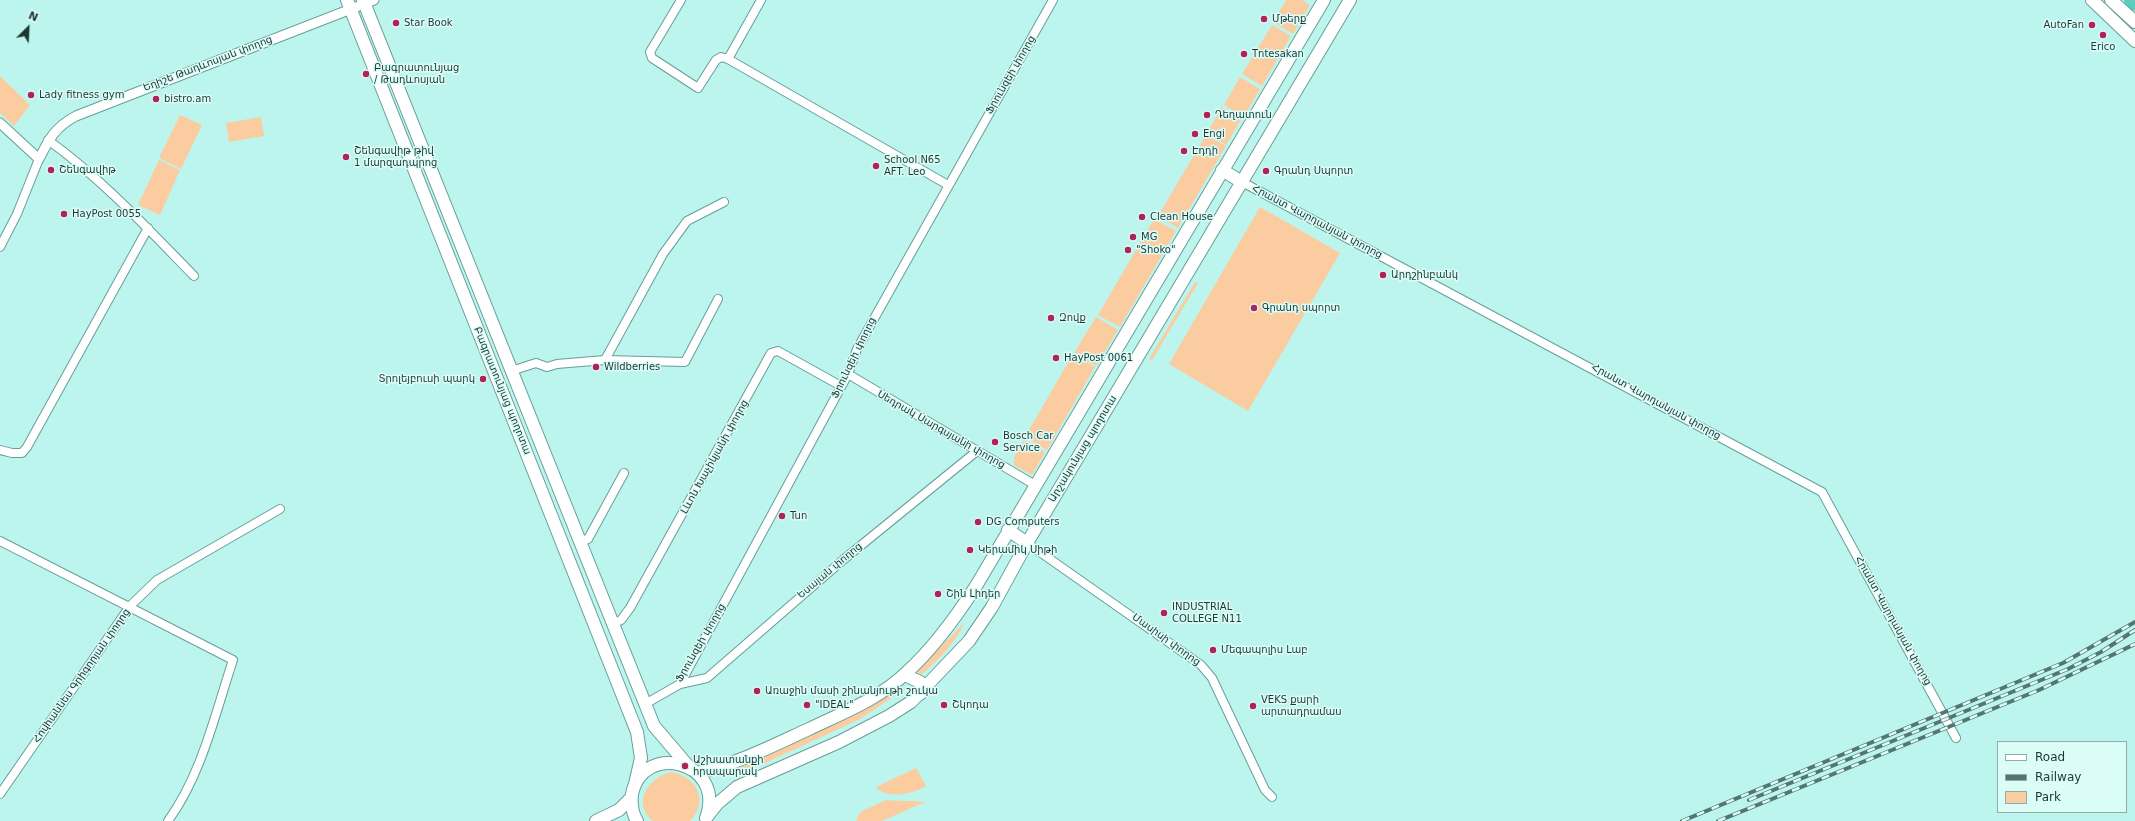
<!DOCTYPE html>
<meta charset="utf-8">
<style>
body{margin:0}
#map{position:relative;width:2135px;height:821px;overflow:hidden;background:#bbf5ed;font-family:"DejaVu Sans",sans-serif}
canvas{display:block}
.legend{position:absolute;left:1997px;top:741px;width:130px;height:72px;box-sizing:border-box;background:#dbfdf8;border:1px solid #90ada9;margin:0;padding:5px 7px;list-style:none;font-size:12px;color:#1f3633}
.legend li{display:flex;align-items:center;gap:8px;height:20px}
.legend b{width:20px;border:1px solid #90ada9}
.north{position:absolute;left:8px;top:8px;width:40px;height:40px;-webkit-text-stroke:3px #dbfdf8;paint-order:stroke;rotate:24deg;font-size:11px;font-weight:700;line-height:16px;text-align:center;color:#1f3633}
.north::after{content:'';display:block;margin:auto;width:14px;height:18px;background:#1f3633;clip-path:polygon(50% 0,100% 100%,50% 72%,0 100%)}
</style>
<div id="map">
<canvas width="2135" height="821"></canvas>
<ul class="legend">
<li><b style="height:5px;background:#fff"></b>Road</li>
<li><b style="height:5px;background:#537671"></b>Railway</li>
<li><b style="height:11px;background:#fbcca0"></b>Park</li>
</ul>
<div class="north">N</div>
</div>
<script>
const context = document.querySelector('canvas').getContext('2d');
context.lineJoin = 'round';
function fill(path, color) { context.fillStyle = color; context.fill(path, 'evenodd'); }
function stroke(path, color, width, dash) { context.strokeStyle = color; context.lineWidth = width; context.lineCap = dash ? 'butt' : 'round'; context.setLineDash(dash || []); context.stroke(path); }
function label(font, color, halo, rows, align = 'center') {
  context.font = font + ' "DejaVu Sans","Noto Sans Armenian",sans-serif'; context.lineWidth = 3; context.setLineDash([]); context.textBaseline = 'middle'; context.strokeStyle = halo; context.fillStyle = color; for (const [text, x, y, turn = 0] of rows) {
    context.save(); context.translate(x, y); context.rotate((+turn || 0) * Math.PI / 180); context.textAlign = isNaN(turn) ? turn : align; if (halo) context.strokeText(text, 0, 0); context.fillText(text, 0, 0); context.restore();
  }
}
fill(new Path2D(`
 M1286,0H1302L1310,5L1293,34L1273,22Z
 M1272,25L1291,36L1262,86L1242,74Z
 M0,76L30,105L14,126L0,113Z
 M1240,77L1260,89L1244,117L1224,105Z
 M1222,107L1242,118L1226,145L1207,133Z
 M180,115L202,125L181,169L159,158Z
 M261,117L264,136L229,142L226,123Z
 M1206,135L1226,146L1178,228L1158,216Z
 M159,160L180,170L160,215L138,205Z
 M1260,207L1340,253L1248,411L1169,364Z
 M1154,219L1176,231L1120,327L1098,315Z
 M1195,282L1198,283L1152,360L1149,359Z
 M1096,317L1118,330L1096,366L1074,353Z
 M1073,354L1095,367L1047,450L1025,437Z
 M1024,440L1045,452L1032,475L1014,465V457Z
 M964,623C956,643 937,661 921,675L917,671Z
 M900,685L905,689L860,719L735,777L733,771L858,713Z
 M916,768L926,786C913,794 887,800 876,787Z
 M671,772C696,776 710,801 690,821H653C631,804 648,777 671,772Z
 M886,800C893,801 921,801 925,802L882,821H856L860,812Z`), '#fbcca0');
stroke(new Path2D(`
 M2132,0L2135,3`), '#5acdc0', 16);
const minor = new Path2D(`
 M681,0L650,52L652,58L698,88L716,60L721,57L728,59L948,185
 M728,59L761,0
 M48,140C102,179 148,229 194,276
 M1242,182L1822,492L1956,738
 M0,247L17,214L39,159
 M605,360L685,362L718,299
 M511,371L536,363L547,367L557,364L605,360L663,254L687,221L724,202
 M848,374L1035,485
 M0,450L12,453H22L27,447L148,228
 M0,541L233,660C215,714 202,774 168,821
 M580,541L588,539L624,473
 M1027,543L1201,665L1212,678L1265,790L1272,797
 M613,624L621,620L630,608L771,353L778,351L841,386
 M680,684L707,678L843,560L977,451
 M645,704L680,684L848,374L857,349L1053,0
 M0,794L130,606L157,580L280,509`);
const tertiary = new Path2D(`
 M0,123L39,159C49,139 55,127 76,116L374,0`);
const primary = new Path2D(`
 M347,0L637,732L641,758L635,784
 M363,0L654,726L689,767
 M2092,0L2135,41
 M2111,0L2135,22
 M1222,170L1242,182
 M1008,530L1027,543
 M905,675L920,682L922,690L920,694
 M697,773C737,764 772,746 809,729C842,713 879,699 906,673C934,648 956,617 976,586L1324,0
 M706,818L717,804L737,787L839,742L889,716L911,702L969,641L992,607L1027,543L1350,0
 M596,821L619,810L631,798
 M637,821C632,813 631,803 632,794C642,742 724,760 707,815`);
stroke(minor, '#679f97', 10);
stroke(tertiary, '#679f97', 11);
stroke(primary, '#679f97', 14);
stroke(minor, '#fff', 8);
stroke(tertiary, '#fff', 9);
stroke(primary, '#fff', 12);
const rail = new Path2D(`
 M1749,800L2068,669L2101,652L2135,630
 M1682,821L2063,663L2135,622
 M1718,821L2039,690L2135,644`);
stroke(rail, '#537671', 4);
stroke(rail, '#dbfdf8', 2.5, [8]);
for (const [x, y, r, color] of [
 [1264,19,4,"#b12256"],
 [396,23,4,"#b12256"],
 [2092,25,4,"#b12256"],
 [2103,35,4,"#b12256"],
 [1244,54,4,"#b12256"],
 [366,74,4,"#b12256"],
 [31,95,4,"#b12256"],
 [156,99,4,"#b12256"],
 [1207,115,4,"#b12256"],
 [1195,134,4,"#b12256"],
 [1184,151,4,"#b12256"],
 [346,157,4,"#b12256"],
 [876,166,4,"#b12256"],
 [51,170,4,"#b12256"],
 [1266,171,4,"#b12256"],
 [64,214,4,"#b12256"],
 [1142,217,4,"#b12256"],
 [1133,237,4,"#b12256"],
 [1128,250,4,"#b12256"],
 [1383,275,4,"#b12256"],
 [1254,308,4,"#b12256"],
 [1051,318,4,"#b12256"],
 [1056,358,4,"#b12256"],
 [596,367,4,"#b12256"],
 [483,379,4,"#b12256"],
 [995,442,4,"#b12256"],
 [782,516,4,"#b12256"],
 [978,522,4,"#b12256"],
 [970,550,4,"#b12256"],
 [938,594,4,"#b12256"],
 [1164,613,4,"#b12256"],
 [1213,650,4,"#b12256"],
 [757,691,4,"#b12256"],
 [807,705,4,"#b12256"],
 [944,705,4,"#b12256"],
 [1253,706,4,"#b12256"],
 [685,766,4,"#b12256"]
]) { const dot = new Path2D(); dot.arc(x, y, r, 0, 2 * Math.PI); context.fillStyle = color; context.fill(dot); stroke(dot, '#dbfdf8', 1.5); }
label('10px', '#1f3633', '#dbfdf8', [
 ["Մթերք",1272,19],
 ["Star Book",404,23],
 ["AutoFan",2084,25,"right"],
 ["Erico",2103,47,"center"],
 ["Tntesakan",1252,54],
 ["Բագրատունյաց",374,68],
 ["/ Թադևոսյան",374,80],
 ["Lady fitness gym",39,95],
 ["bistro.am",164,99],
 ["Դեղատուն",1215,115],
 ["Engi",1203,134],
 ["Շենգավիթ թիվ",354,151],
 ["1 մարզադպրոց",354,163],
 ["Էդդի",1192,151],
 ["School N65",884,160],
 ["AFT. Leo",884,172],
 ["Շենգավիթ",59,170],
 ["Գրանդ Սպորտ",1274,171],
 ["HayPost 0055",72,214],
 ["Clean House",1150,217],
 ["MG",1141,237],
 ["\"Shoko\"",1136,250],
 ["Արդշինբանկ",1391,275],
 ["Գրանդ սպորտ",1262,308],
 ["Զովք",1059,318],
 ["HayPost 0061",1064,358],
 ["Wildberries",604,367],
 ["Տրոլեյբուսի պարկ",475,379,"right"],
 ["Bosch Car",1003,436],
 ["Service",1003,448],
 ["Tun",790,516],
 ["DG Computers",986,522],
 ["Կերամիկ Սիթի",978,550],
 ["Շին Լիդեր",946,594],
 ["INDUSTRIAL",1172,607],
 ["COLLEGE N11",1172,619],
 ["Մեգապոլիս Լաբ",1221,650],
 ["Առաջին մասի շինանյութի շուկա",765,691],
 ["VEKS քարի",1261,700],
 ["արտադրամաս",1261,712],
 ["\"IDEAL\"",815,705],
 ["Շկոդա",952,705],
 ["Աշխատանքի",693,760],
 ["հրապարակ",693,772]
], 'left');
label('10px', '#1f3633', '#dbfdf8', [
 ["Եղիշե Թադևոսյան փողոց",208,64,-21],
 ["Ֆրունզեի փողոց",1011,75,-60],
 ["Հրանտ Վարդանյան փողոց",1317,222,28],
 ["Ֆրունզեի փողոց",854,358,-64],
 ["Բագրատունյաց պողոտա",502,391,68],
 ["Հրանտ Վարդանյան փողոց",1656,402,29],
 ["Սեդրակ Սարգսյանի փողոց",941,430,30],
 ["Արշակունյաց պողոտա",1083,449,-59],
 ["Լևոն Խաչիկյանի փողոց",715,457,-61],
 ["Եսայան փողոց",830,571,-40],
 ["Հրանտ Վարդանյան փողոց",1893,621,61],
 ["Մասիսի փողոց",1166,640,36],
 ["Ֆրունզեի փողոց",701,643,-60],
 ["Հովհաննես Գրիգորյան փողոց",82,676,-55]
]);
</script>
